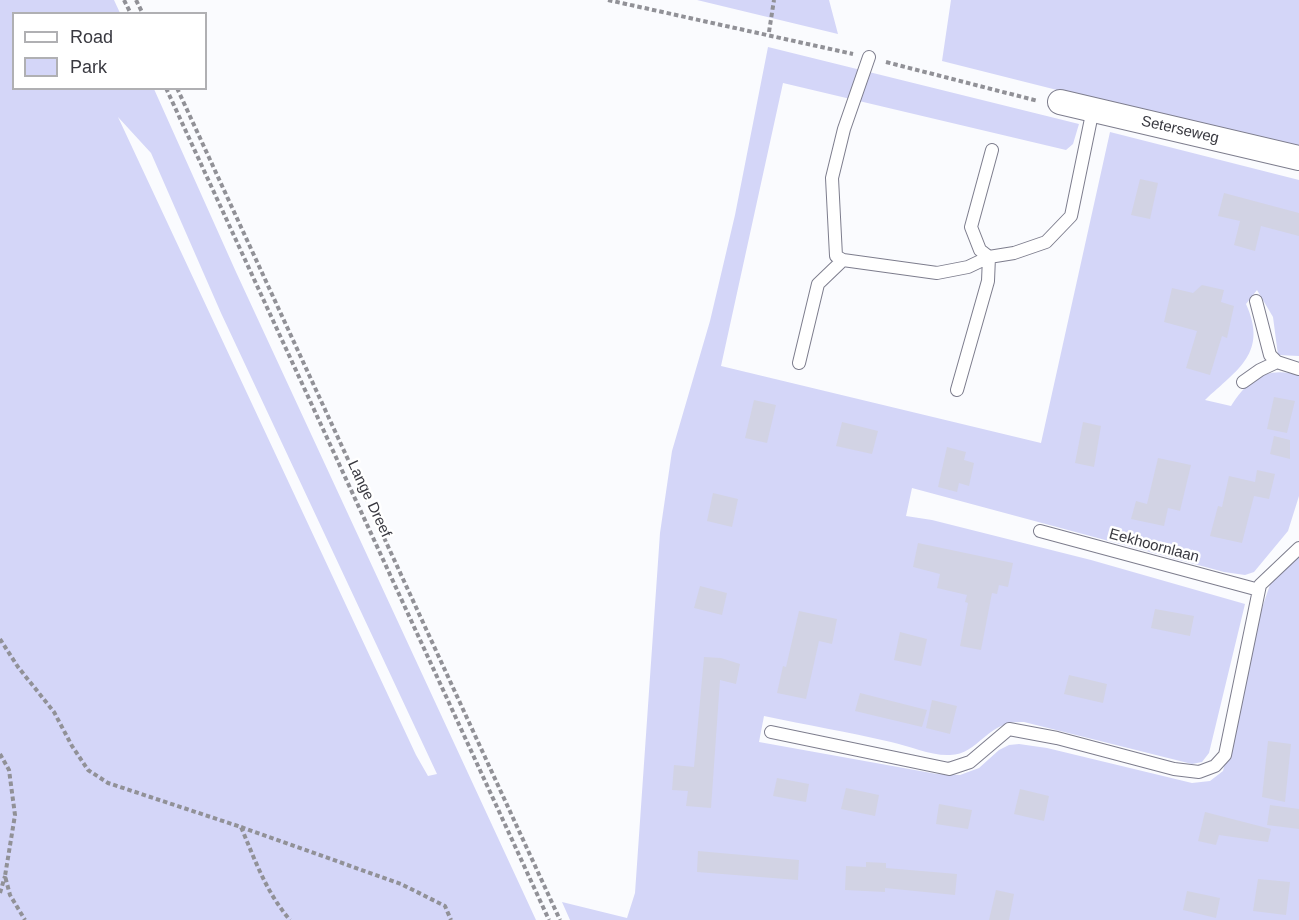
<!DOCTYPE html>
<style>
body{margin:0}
#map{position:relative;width:1299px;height:920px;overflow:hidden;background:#fafbfe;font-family:Helvetica,sans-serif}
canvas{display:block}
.legend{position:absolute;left:12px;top:12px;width:195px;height:78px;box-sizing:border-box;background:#fff;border:2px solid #b0b0b3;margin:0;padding:8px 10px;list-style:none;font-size:18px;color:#393940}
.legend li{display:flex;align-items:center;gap:12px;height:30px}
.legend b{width:30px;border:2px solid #b0b0b3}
</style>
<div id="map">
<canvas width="1299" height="920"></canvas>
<ul class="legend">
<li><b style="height:8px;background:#fff"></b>Road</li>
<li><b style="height:16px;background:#d4d6f8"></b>Park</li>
</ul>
</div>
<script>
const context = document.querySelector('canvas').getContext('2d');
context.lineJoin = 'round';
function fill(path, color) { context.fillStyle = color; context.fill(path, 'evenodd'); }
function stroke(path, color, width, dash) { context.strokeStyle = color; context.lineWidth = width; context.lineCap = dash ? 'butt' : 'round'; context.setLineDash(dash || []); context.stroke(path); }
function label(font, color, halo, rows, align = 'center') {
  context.font = font + ' Helvetica,sans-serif'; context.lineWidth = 5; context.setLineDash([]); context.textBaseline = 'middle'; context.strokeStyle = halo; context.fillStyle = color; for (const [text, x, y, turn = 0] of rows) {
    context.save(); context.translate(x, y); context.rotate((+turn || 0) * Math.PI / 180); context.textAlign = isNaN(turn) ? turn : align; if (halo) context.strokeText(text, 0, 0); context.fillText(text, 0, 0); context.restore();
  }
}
fill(new Path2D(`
 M0,0H114L120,13L14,14V88L154,89L236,272L536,920H0ZM118,117L151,153L221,313L437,774L428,776L416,755Z
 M697,0H829L838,34Z
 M951,0H1299V151L942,61Z
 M768,47L1079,124L1073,144L1066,150L783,83L721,366L1041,443L1110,132L1299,180V356L1278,355L1273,317L1257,290L1246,304C1268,353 1238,369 1205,400L1231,406C1248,379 1267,366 1299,375V496L1288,531L1254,572L1245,575L1224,572L912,488L906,516L932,520L1091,560L1245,604L1209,753L1202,762L1192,764L1024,722C986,720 980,754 950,755C931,756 910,746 891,742C849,732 806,725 764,716L759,742L937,774L960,775L979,768L999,750L1009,745L1019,744L1047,748L1192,783L1210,781L1223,771L1262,608L1273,576L1299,550V920H570L562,902L627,918L635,893L660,533L672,451L710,321L735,215Z`), '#d4d6f8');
fill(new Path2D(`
 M1140,179L1158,183L1150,219L1131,215Z
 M1224,193L1299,213V236L1261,226L1255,251L1234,245L1240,221L1218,216Z
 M1202,285L1224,290L1221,302L1234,306L1227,338L1222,336L1210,375L1186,368L1197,331L1164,322L1172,288L1193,293Z
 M1274,397L1295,401L1287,433L1267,429Z
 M754,400L776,405L767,443L745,438Z
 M842,422L878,431L872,454L836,446Z
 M1083,422L1101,426L1094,467L1075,463Z
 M1274,436L1290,440V459L1270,454Z
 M947,447L966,452L964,460L974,463L969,486L959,483L957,492L938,487Z
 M1158,458L1191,465L1180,511L1168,508L1164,526L1131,519L1136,501L1147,504Z
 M1257,470L1275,474L1269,499L1254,496L1242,543L1210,536L1218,506L1222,507L1229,476L1255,482Z
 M713,493L738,499L732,527L707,521Z
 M918,543L1013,563L1008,587L999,585L997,594L992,593L981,650L960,646L968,603L965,602L967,595L937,588L940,574L913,567Z
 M700,586L727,593L722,615L694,608Z
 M1155,609L1194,616L1190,636L1151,628Z
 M799,611L837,619L832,644L819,641L806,699L777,693L783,666L786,667Z
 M900,632L927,639L921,666L894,660Z
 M704,657L721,658L740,664L736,684L720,680L711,808L686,806L688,791L672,790L674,765L694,767Z
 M1069,675L1107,684L1103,703L1064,694Z
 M860,693L927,710L922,727L855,711Z
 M932,700L957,706L950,734L926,728Z
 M1268,741L1291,744L1285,802L1262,797Z
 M777,778L809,784L806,802L773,796Z
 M846,788L879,795L875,816L841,809Z
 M1020,789L1049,796L1044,821L1014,814Z
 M939,804L972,810L968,829L936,824Z
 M1270,805L1299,809V829L1267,825Z
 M1205,812L1271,829L1268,842L1219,835L1216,845L1198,841Z
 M698,851L799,860L798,880L697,872Z
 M866,862L886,863V868L957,874L955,895L885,888V892L845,890L846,866L866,867Z
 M1258,879L1290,882L1286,915L1253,911Z
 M996,890L1014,894L1009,920H989Z
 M1187,891L1220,898L1216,918L1183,910Z`), '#d2d3e4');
const lane = new Path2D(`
 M869,57L844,129L832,178L836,256L843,260L937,273L968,267L989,257L1014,253L1046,242L1071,216L1093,109
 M1256,301L1270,355L1277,362
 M799,363L818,284L843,260
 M1243,382L1260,370L1277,362L1299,369
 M957,390L988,281L989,257L980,250L971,227L992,150
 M1040,531L1259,590
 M771,732L949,769L970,762L1009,729L1057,738L1174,769L1199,772L1215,766L1225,755L1260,585L1299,548`);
const street = new Path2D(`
 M1060,102L1299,158`);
stroke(lane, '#7d7d8d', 14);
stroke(street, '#7d7d8d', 26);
stroke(new Path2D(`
 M124,0L131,14
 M136,0L143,14
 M608,0L853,54
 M769,32L774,0
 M886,62L1038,101
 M166,88L549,920
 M177,88L560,920
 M0,639L18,667L54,712L72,746L88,770L108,783L241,827C255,860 266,892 290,920
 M0,754L9,770L15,815L5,876L10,895L25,920
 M241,827L401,884L445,906L451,920
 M0,893L5,876`), '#919197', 4, [4.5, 3]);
stroke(lane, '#fff', 12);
stroke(street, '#fff', 24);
label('15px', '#393940', '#fff', [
 ["Seterseweg",1180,130,13],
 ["Lange Dreef",369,499,65],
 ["Eekhoornlaan",1154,546,15]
]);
</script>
